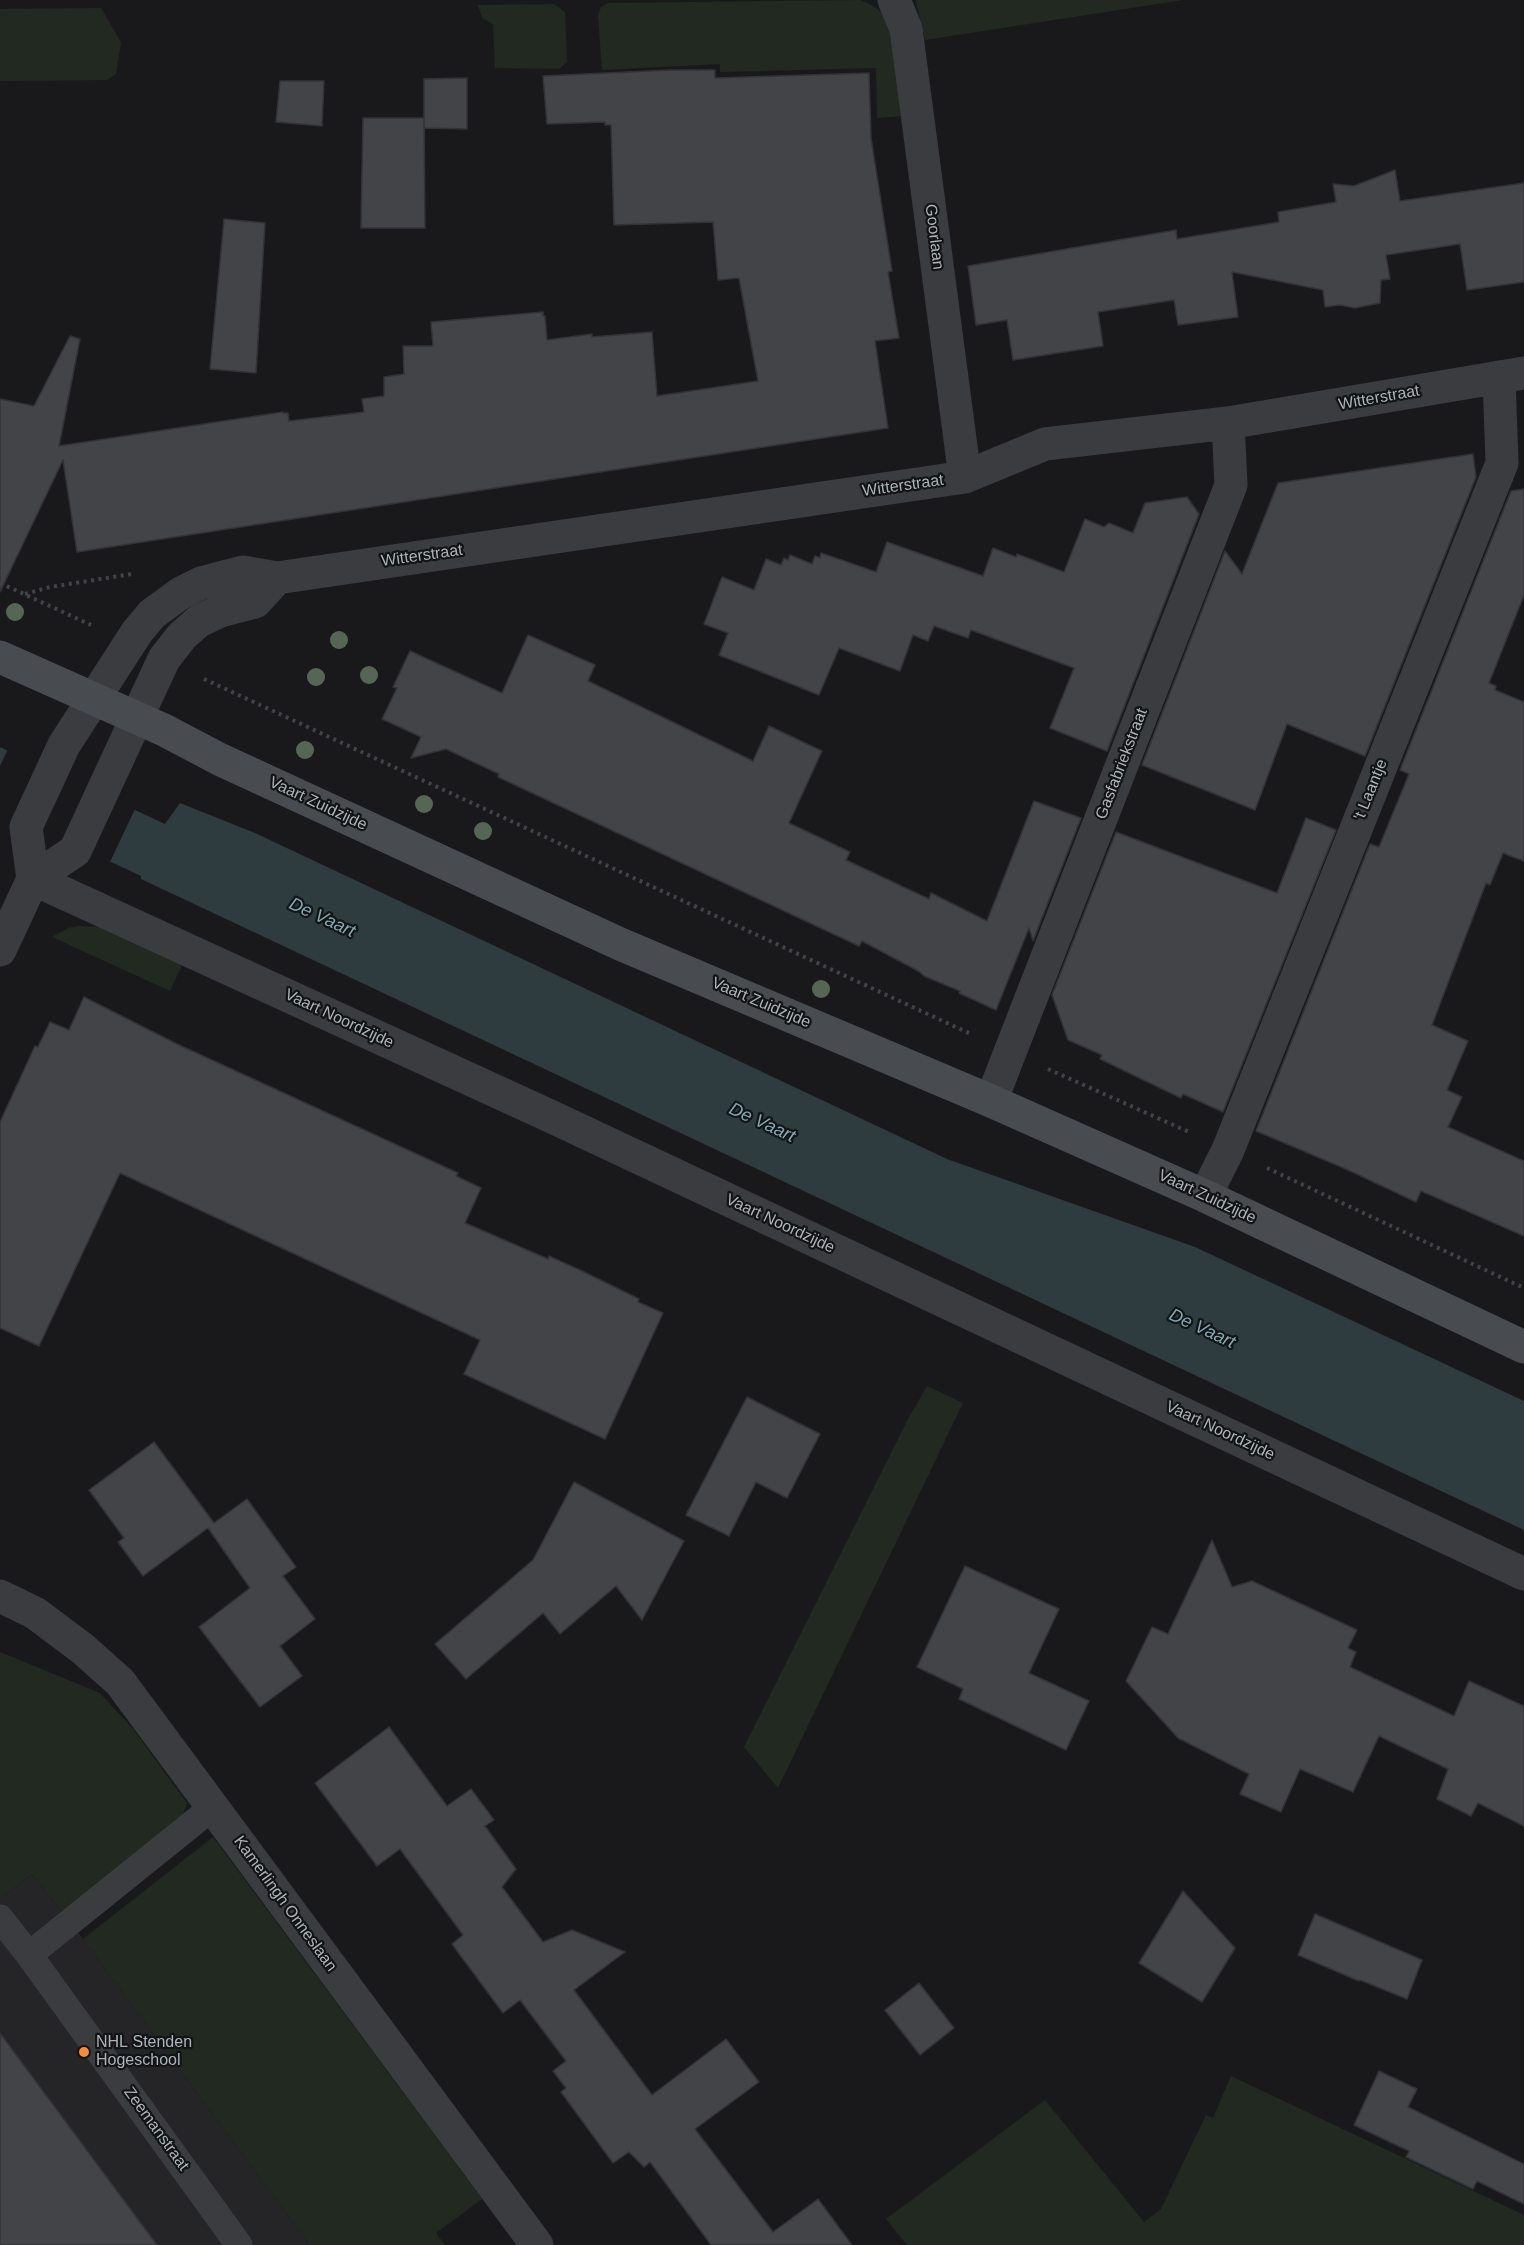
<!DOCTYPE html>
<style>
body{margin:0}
canvas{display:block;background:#19191b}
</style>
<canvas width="1524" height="2245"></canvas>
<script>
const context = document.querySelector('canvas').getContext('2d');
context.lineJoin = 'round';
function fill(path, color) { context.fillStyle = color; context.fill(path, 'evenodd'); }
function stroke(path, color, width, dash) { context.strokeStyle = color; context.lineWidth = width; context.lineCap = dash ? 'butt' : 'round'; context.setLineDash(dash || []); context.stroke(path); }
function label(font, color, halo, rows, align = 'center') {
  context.font = font + ' Helvetica,sans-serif'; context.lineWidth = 4.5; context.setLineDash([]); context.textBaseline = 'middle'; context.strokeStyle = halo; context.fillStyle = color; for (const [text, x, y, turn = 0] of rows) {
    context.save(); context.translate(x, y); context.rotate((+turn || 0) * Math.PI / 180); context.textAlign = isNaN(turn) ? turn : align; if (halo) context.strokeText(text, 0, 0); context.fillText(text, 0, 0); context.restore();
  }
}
fill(new Path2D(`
 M32,1874L83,1939L310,2245H0V1897L1,1898Z`), '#252528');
fill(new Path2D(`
 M860,0C874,5 881,10 889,23L903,116L877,118L876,68L720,72V64L602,70L598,16L601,7L608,3Z
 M916,0H1183L925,40Z
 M554,4L565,12L567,62L559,69L495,68L493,24L482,18L478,5Z
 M101,8L121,42L116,74L107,80L0,81V9Z
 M79,926L100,927L182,965L170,991L52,937L68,928Z
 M927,1386L963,1403L778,1788L744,1747L908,1419Z
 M0,1652L100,1693L133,1729L187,1803L178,1827L62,1912L32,1874L1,1898L0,1897Z
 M213,1837L482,2199L436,2233L445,2245H310L83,1939Z
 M1231,2076L1524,2215V2245H907L886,2219L1045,2100L1144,2222L1161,2209L1206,2115L1213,2118Z`), '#212920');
fill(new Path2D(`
 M0,747L165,824L180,803L255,833L947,1159L1195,1247L1524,1401V1530L141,879V876L0,810Z`), '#2e3b3f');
fill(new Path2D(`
 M8,749L135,809L109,864L0,813V766Z`), '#19191b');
const building = new Path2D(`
 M670,70H715V78L869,73L871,138L892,271L888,272L899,338L875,341L888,428L77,552L63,460L0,592V399L34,406L70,336L80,339L59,446L283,412V413H288L289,421L364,412L362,399L384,396V377L404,374L403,346H433L431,322L543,312V316H545L547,340L592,334V337L652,332L657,396L758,381L739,278L718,280L713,222L614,225L611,125H605V122L547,124L543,76Z
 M467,78V129L424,128V79Z
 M280,81H324L322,126L276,122Z
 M363,118H424L425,228H361Z
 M1395,170L1400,201L1524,183V282L1467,290L1460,244L1386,255L1390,279L1381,280L1380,303L1355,308L1340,305L1325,307L1323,290L1232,272L1238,317L1178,325L1174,300L1098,312L1103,346L1013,360L1007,320L976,325L968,266L1176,230L1177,239L1279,222L1278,212L1336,202L1333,184L1354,186Z
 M224,219L265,223L256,373L210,369Z
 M1473,454L1476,477L1365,756L1287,724L1255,810L1142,765L1225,551L1242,574L1278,483Z
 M1524,489V595L1489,683L1496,686L1495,690L1524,702V861L1503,853L1490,885L1486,883L1432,1025L1468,1041L1447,1090L1462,1097L1448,1127L1524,1161V1236L1421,1191L1416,1202L1346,1169L1256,1131L1370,844L1379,847L1409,774L1400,770L1511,491Z
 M1187,497L1199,514L1107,751L1050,728L1074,668L971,630L968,638L934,626L928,641L913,635L900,671L839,648L819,695L719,655L728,633L704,624L722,577L754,590L766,559L781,565L784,558L788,560L790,555L812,564L815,556L820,558L821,553L876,572L887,542L983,576L993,548L1016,557L1017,554L1064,572L1085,519L1104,527L1109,523L1133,533L1145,503Z
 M528,635L595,665L588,681L753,761L769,726L822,751L789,823L850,852L846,860L929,899L931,893L987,921L1034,801L1081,818L1033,941L1029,928L996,1010L959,993L960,991L924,976L920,972L862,941L859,946L498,777L499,774L446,749L411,758L421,737L382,719L397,688L393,687L410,651L502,693Z
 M1306,818L1336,830L1223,1112L1183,1094L1181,1098L1100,1059L1102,1055L1068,1040L1052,995L1116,832L1277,893Z
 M84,997L177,1044L458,1173L456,1176L481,1188L465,1223L548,1259L549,1256L582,1271L639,1299L638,1302L663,1313L605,1439L464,1374L480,1340L120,1173L39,1346L0,1328V1122L35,1046L38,1047L50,1022L69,1030Z
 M747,1397L820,1434L787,1498L756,1482L729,1536L686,1515Z
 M154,1442L214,1523L247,1499L296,1567L283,1576L315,1619L280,1646L302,1676L260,1707L199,1627L250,1588L208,1528L143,1576L118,1542L124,1538L89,1490Z
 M574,1482L684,1541L642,1620L616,1586L560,1634L543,1613L466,1679L435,1644L533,1560Z
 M1212,1540L1232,1587L1252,1581L1357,1630L1348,1648L1356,1652L1350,1667L1454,1716L1469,1681L1524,1706V1826L1478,1803L1471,1816L1437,1799L1448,1769L1379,1736L1353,1792L1300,1769L1281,1812L1240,1794L1249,1774L1178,1738L1126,1681L1152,1627L1168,1634Z
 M965,1566L1059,1609L1029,1673L1089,1701L1066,1750L959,1699L963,1689L917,1667Z
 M389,1727L447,1806L471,1789L494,1820L485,1826L516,1869L502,1887L543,1942L572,1930L625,1952L574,1990L652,2095L726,2039L759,2082L695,2129L773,2232L818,2199L852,2245H711L650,2162L644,2167L629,2152L613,2163L561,2092L566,2088L553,2071L566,2061L520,2000L503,2013L452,1944L463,1935L400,1849L377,1866L315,1783Z
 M1183,1891L1235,1948L1202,2002L1139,1963Z
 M1315,1914L1422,1960L1407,1999L1360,1980L1359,1981L1298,1955Z
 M919,1983L954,2028L920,2055L885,2010Z
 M0,2033L157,2245H0Z
 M1379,2071L1417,2089L1408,2107L1524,2164V2204L1477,2181L1473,2189L1406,2157L1409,2151L1354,2125Z`);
fill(building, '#434448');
stroke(building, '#333337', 1.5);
stroke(new Path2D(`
 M0,583L91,625
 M25,594L50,587L132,574
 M204,679L973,1035
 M1048,1069L1189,1132
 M1267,1168L1524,1288`), '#404347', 4, [3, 4.5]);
stroke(new Path2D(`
 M0,1918L29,1955L239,2245
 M29,1955L213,1807`), '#3a3c40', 27);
stroke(new Path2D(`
 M894,0L906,29L965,477
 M277,578L255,602L220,611L199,621L182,636L164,659L75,851L33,879L26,827L64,745L137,632L152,614L181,593L201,583L243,572L277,578L965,477L1045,444L1228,423L1524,373
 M0,950L33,879L550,1116L1524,1574
 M991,1101L1231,485L1228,423
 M1205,1196L1228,1150L1502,463L1499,377
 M0,1596L35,1613L83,1649L120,1682L537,2245`), '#3a3c40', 33);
stroke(new Path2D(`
 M0,657L164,730L219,759L620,944L991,1101L1205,1196L1524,1347`), '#484b50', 33);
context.fillStyle = '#566654';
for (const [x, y] of [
 [15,612],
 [339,640],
 [369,675],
 [316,677],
 [305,750],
 [424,804],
 [483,831],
 [821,989]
]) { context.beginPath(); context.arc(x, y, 9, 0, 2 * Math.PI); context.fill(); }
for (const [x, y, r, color] of [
 [84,2052,6,"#f28d39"]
]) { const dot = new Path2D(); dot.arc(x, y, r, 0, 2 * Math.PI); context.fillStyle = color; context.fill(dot); stroke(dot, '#131416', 2); }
label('16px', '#abb3ba', '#131416', [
 ["Goorlaan",934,237,83],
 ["Witterstraat",1379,398,-10],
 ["Witterstraat",903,486,-8],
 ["Witterstraat",422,556,-8],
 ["Gasfabriekstraat",1122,764,-69],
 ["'t Laantje",1371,790,-68],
 ["Vaart Zuidzijde",318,804,25],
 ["Vaart Zuidzijde",761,1003,23],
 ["Vaart Noordzijde",339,1019,25],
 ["Vaart Zuidzijde",1207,1197,25],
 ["Vaart Noordzijde",780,1224,25],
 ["Vaart Noordzijde",1220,1431,25],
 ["Kamerlingh Onneslaan",285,1904,54],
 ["Zeemanstraat",156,2129,54]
]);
label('16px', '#abb3ba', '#131416', [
 ["NHL Stenden",96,2043],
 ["Hogeschool",96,2061]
], 'left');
label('italic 18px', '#82a8b5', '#131416', [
 ["De Vaart",322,918,25],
 ["De Vaart",762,1123,25],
 ["De Vaart",1202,1329,25]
]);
</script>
